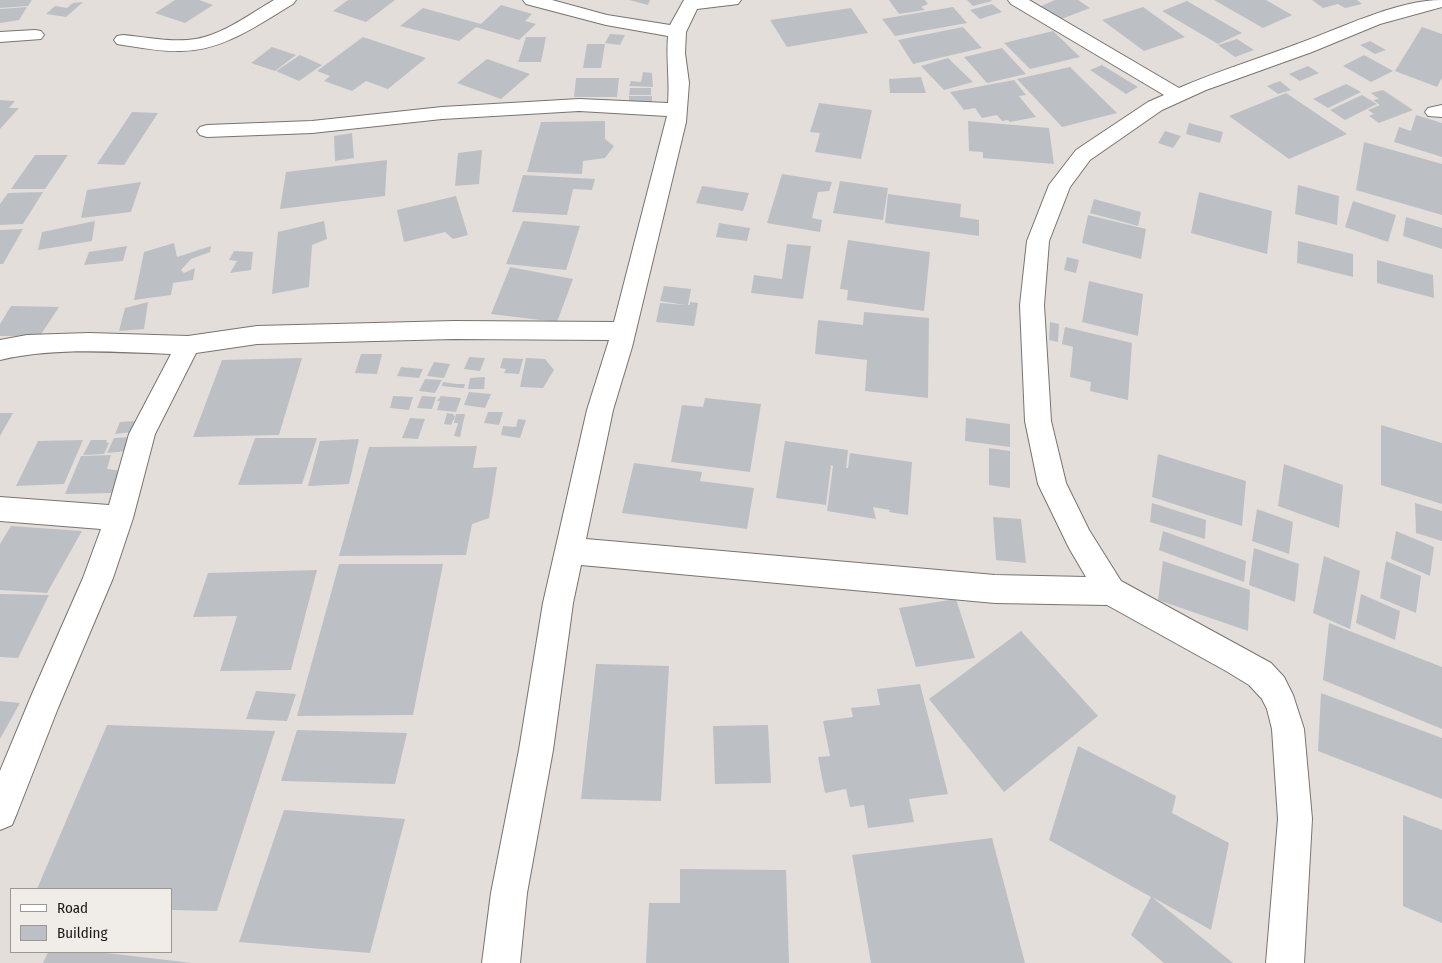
<!DOCTYPE html>
<style>
body{margin:0}
#map{position:relative;width:1442px;height:963px;overflow:hidden;background:#e3deda;font-family:"Fira Sans Condensed",sans-serif}
canvas{display:block}
.legend{position:absolute;left:10px;top:888px;width:162px;height:65px;box-sizing:border-box;background:#f0ece7;border:1px solid #9b9894;margin:0;padding:6px 9px;list-style:none;font-size:15px;color:#1b1918}
.legend li{display:flex;align-items:center;gap:10px;height:25px}
.legend b{width:25px;border:1px solid #9b9894}
</style>
<div id="map">
<canvas width="1442" height="963"></canvas>
<ul class="legend">
<li><b style="height:6px;background:#fff"></b>Road</li>
<li><b style="height:14px;background:#bcc0c4"></b>Building</li>
</ul>
</div>
<script>
const context = document.querySelector('canvas').getContext('2d');
context.lineJoin = 'round';
function fill(path, color) { context.fillStyle = color; context.fill(path, 'evenodd'); }
function stroke(path, color, width, dash) { context.strokeStyle = color; context.lineWidth = width; context.lineCap = dash ? 'butt' : 'round'; context.setLineDash(dash || []); context.stroke(path); }
fill(new Path2D(`
 M0,0H32L28,6L0,8Z
 M175,0H199L213,5L185,23L155,13Z
 M348,0H395L366,22L333,11Z
 M629,0H650L648,5Z
 M889,0H925L928,4L921,7L925,10L899,14Z
 M967,0H991L992,1L973,6Z
 M1055,0H1078L1090,8L1059,20L1039,7Z
 M1214,0H1266L1292,15L1263,28Z
 M1312,0H1357L1362,4L1345,8L1338,4L1323,8Z
 M1187,1L1242,33L1218,44L1162,11Z
 M83,2L66,17L46,14L55,6L67,8L73,3Z
 M992,4L1002,12L980,19L970,10Z
 M501,5L532,14L525,21L536,24L519,40L476,27L459,41L400,26L423,8L481,24Z
 M27,7L19,20L0,23V9Z
 M953,7L967,23L895,36L882,19Z
 M1143,7L1185,37L1144,51L1102,20Z
 M851,8L868,33L787,47L770,20Z
 M963,27L982,48L913,64L898,40Z
 M1422,27L1442,34V78L1437,87L1395,71Z
 M1053,31L1080,57L1030,69L1004,43Z
 M610,34L625,35L620,45L605,43Z
 M363,37L426,58L388,89L366,81L352,91L324,81L330,76L317,71Z
 M526,37H546L541,62H518Z
 M1237,39L1254,50L1235,57L1218,45Z
 M1370,41L1386,50L1375,54L1360,45Z
 M587,44H605L601,68H583Z
 M272,47L296,55L275,71L251,63Z
 M1002,48L1026,74L987,83L964,57Z
 M300,55L322,65L299,81L276,71Z
 M1364,55L1393,71L1371,82L1343,66Z
 M948,58L973,82L944,90L921,66Z
 M487,59L530,74L501,99L457,83Z
 M1102,65L1138,87L1126,94L1090,70Z
 M1308,66L1319,73L1300,81L1289,74Z
 M1070,67L1117,113L1062,127L1017,79Z
 M643,72L652,73L653,87L629,86L631,81L641,82Z
 M921,77L926,93H890L889,79Z
 M576,78H619L617,97H574Z
 M1014,80L1026,95L1019,96L1036,117L1010,122L1008,120L1002,121L997,115L982,118L975,108L964,110L950,92Z
 M1280,81L1291,90L1278,94L1267,86Z
 M1346,84L1361,92L1328,108L1313,99Z
 M630,88H651V95H629Z
 M1383,90L1413,110L1379,123L1369,116L1374,114L1368,110L1380,105L1373,100L1379,99L1371,93Z
 M1286,93L1347,134L1289,159L1229,116Z
 M1362,95L1377,104L1345,120L1330,110Z
 M629,96H652V106H629Z
 M0,100L15,101L9,108H19L0,129Z
 M819,103L872,110L861,159L815,152L820,133L810,132Z
 M132,112L158,113L124,165L97,164Z
 M1416,115L1442,123V157L1394,142L1399,127L1411,131Z
 M605,121V139L614,146L605,158L583,161L582,174L527,172L541,122Z
 M968,121L1049,128L1054,164L983,158V152L969,151Z
 M1189,123L1223,132L1220,143L1186,134Z
 M1165,131L1181,136L1173,148L1158,143Z
 M352,133L354,158L335,161L334,136Z
 M1364,142L1442,164V215L1356,190Z
 M482,150L479,184L455,186L458,153Z
 M35,155H68L45,189H11Z
 M387,160L385,196L280,209L286,172Z
 M782,174L832,182L829,191L818,192L812,218L822,220L820,232L767,223Z
 M523,175L595,179L592,190L573,189L567,215L512,212Z
 M840,181L888,188L883,220L833,213Z
 M141,182L131,212L81,218L87,190Z
 M1298,185L1339,196L1337,225L1295,214Z
 M702,186L749,193L743,211L696,203Z
 M43,192L23,224L0,225V204L8,193Z
 M1199,192L1272,211L1267,254L1191,233Z
 M888,194L961,204L960,217L979,220V236L885,223Z
 M456,196L468,235L453,239L445,232L404,242L397,210Z
 M1094,199L1141,212L1138,226L1090,213Z
 M1353,201L1396,215L1388,242L1345,227Z
 M1088,215L1146,229L1141,259L1082,243Z
 M1406,217L1442,228V249L1403,236Z
 M95,221L92,241L38,250L42,232Z
 M324,221L327,239L312,245L309,287L272,294L278,232Z
 M523,221L580,226L566,270L506,264Z
 M719,223L750,228L747,241L716,237Z
 M23,229L3,264H0V230Z
 M848,240L930,252L924,311L847,300L848,290L840,289Z
 M1298,241L1353,254V277L1297,263Z
 M174,243L177,257L211,246L210,252L191,259L181,270L184,273L195,268L193,280L173,283L171,295L134,300L144,252Z
 M787,244L811,246L803,299L751,293L754,275L782,279Z
 M127,246L123,261L84,265L89,252Z
 M234,251L253,252L251,270L230,273L237,261L229,260Z
 M1067,257L1079,260L1076,273L1064,270Z
 M1377,260L1433,275L1434,298L1377,283Z
 M510,267L573,279L557,322L491,314Z
 M1089,281L1143,294L1138,336L1082,322Z
 M664,286L691,289L688,305H690V302L698,303L694,326L656,322L660,303L685,305L660,301Z
 M148,302L144,329L119,331L125,308Z
 M11,306L59,307L40,336H0V324Z
 M864,312L929,318L928,398L865,391L867,360L815,354L818,320L863,325Z
 M1050,322L1059,324L1058,342L1049,340Z
 M1065,327L1132,343L1128,400L1090,391L1091,382L1070,377L1073,347L1062,344Z
 M361,354H382L377,374L355,373Z
 M469,357L485,358L480,371L464,369Z
 M302,358L279,435L193,437L222,360Z
 M503,358L523,359L519,374L504,373L506,369L500,368Z
 M526,358L545,359L554,370L543,388L520,387Z
 M434,362L450,364L444,378L427,376Z
 M401,367L423,369L419,378L397,376Z
 M485,377L484,389H468L470,378Z
 M425,379L442,380L435,393L419,391Z
 M443,382L457,384H465L464,388H460L442,386Z
 M469,392L491,394L485,408L464,405Z
 M393,396L413,397L409,410L390,408Z
 M422,396L436,397L432,409L417,408Z
 M441,396L461,398L456,412L437,410L440,401H437Z
 M705,398L761,404L750,472L671,462L682,405L703,407Z
 M488,412H503L499,425L484,423Z
 M0,413H13L0,436Z
 M447,413L453,414L455,417L451,425L444,424Z
 M456,414H465L460,437L454,436L458,423H454Z
 M410,418L425,419L418,439L402,438Z
 M966,418L1010,424V447L965,441Z
 M518,419L526,420L520,438L501,435L503,426L516,427Z
 M137,421L133,432L115,434L120,422Z
 M1381,425L1442,443V504L1381,485Z
 M134,437L129,451L107,453L114,438Z
 M255,438H317L302,484L238,485Z
 M359,439L349,484L308,486L320,441Z
 M83,440L64,484L16,486L38,441Z
 M91,440H107L106,442L109,443L104,454L83,455Z
 M785,441L848,450L846,468H848L850,453L912,462L908,515L889,512L890,510L873,507L876,519L827,511L833,466L831,465L826,505L776,498Z
 M477,446L473,468L497,467L489,518L472,524L466,555L339,556L369,447Z
 M989,448L1010,451V488L989,485Z
 M1158,454L1246,481L1242,526L1152,497Z
 M111,455L107,469L124,471L115,493L65,494L81,456Z
 M634,463L702,472L700,481L754,488L747,529L622,513Z
 M1284,464L1343,485L1339,528L1278,506Z
 M1152,503L1206,520L1205,539L1150,522Z
 M1415,503L1442,511V541L1416,533Z
 M1257,509L1293,522L1289,554L1252,541Z
 M993,517L1021,519L1026,563L996,560Z
 M11,526L82,531L47,593L0,590V544Z
 M1163,531L1246,561L1244,582L1159,550Z
 M1396,531L1434,547L1430,576L1391,559Z
 M1254,548L1299,564L1295,602L1249,585Z
 M1324,556L1360,571L1350,629L1313,613Z
 M1163,561L1250,590L1248,631L1158,600Z
 M1386,561L1421,576L1416,613L1380,598Z
 M339,564H443L413,715L297,716Z
 M317,570L291,670L220,671L237,616L193,617L208,573Z
 M0,594L49,595L18,658L0,657Z
 M1361,594L1400,611L1395,640L1356,623Z
 M956,599L975,658L916,667L899,608Z
 M1329,623L1442,667V729L1323,680Z
 M1021,631L1098,716L1004,792L929,699Z
 M596,664L669,666L661,801L581,799Z
 M920,684L948,794L909,799L914,822L868,828L864,805L850,807L846,789L825,793L818,757L830,756L823,721L853,717L851,708L880,705L877,689Z
 M256,691L296,694L287,721L246,719Z
 M1321,693L1442,738V799L1318,751Z
 M0,701L20,703L0,739Z
 M107,725L275,731L217,911L171,910V889H37Z
 M768,725L771,783L715,784L713,726Z
 M297,730L407,733L395,784L281,781Z
 M1078,746L1176,796L1172,813L1229,843L1211,930L1152,897L1233,963H1164L1131,935L1151,897L1049,840Z
 M284,810L405,819L370,953L239,942Z
 M1403,815L1442,830V923L1403,906Z
 M992,838L1025,963H871L852,855Z
 M680,869L786,870L789,963H646L649,903H680Z
 M48,952H98L192,963H43Z`), '#bcc0c4');
const minor = new Path2D(`
 M274,0H296L293,4C259,24 223,51 181,51C162,52 142,48 123,45L117,44L114,40L117,36L123,35C146,37 172,43 196,39C224,34 250,14 274,0Z
 M523,0H552L607,15L670,25L684,0H741L738,4L697,9L686,32L685,53L689,83L686,122L632,347L613,410L586,539L995,575L1086,577L1069,548L1038,484L1025,421L1020,305L1027,241L1049,185L1076,150L1148,102L1164,95L1011,4L1008,0H1029L1179,88C1218,71 1258,59 1297,44C1340,29 1396,0 1442,0V7L1380,24L1312,52L1206,90L1162,110L1090,160L1070,187L1049,241L1044,305L1051,421L1066,483L1089,530L1121,581L1271,663L1284,677L1293,695L1304,729L1312,819L1304,963H1266L1278,819L1272,729L1267,709L1262,699L1249,685L1226,671L1107,605L995,603L581,565L573,603L553,750L527,893L520,963H482L491,893L519,750L543,603L587,410L609,340L454,339L257,344L196,353L155,434L133,518L113,578L58,708L17,813L12,825L0,830V771L32,694L83,578L101,529L0,521V497L109,505L129,434L171,354C114,352 56,347 0,360V340L27,335L89,333L188,336L257,326L454,321L614,322L667,116L579,111L442,119L312,133L207,137L200,135L197,131L200,127L207,125L312,121L442,107L579,99L668,103C670,81 666,59 668,36L606,25L526,4Z
 M35,30L41,31L44,35L41,39L0,42V32Z
 M1442,105V117L1428,116L1425,112L1428,108Z`);
stroke(minor, '#787470', 2);
fill(minor, '#fff');
</script>
